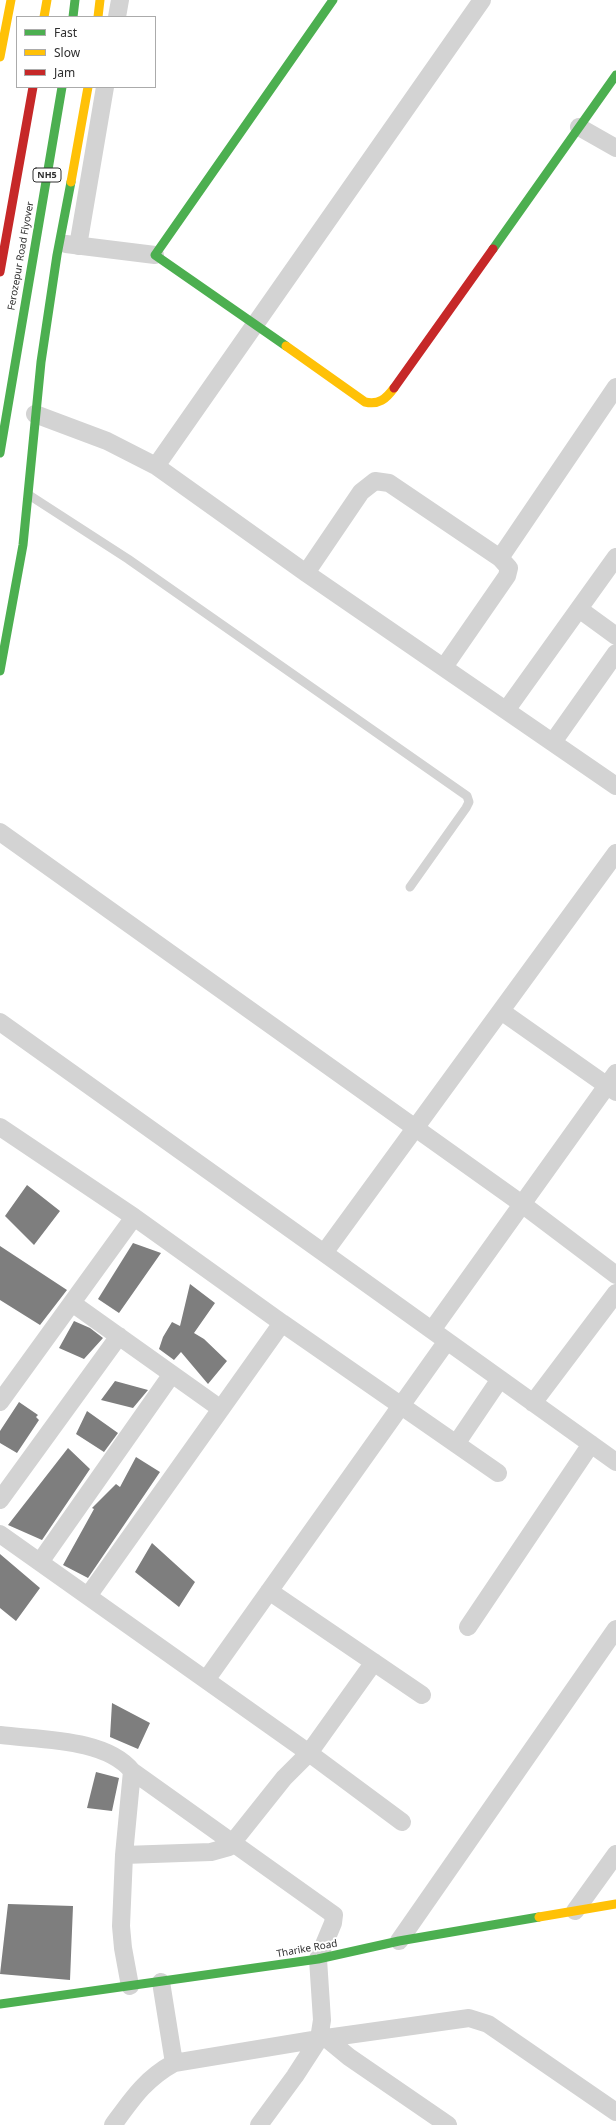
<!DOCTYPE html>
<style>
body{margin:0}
#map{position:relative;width:616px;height:2125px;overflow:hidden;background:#fff;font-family:"Noto Sans",sans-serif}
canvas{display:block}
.legend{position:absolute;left:16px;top:16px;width:140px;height:72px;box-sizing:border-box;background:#fff;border:1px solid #ababab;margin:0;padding:5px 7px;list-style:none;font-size:12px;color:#2e2e2e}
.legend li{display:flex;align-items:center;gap:8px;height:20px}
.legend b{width:20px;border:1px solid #ababab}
</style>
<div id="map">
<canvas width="616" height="2125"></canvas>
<ul class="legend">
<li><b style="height:5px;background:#4caf50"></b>Fast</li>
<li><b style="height:5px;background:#ffc107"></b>Slow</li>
<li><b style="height:5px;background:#c62828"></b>Jam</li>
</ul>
</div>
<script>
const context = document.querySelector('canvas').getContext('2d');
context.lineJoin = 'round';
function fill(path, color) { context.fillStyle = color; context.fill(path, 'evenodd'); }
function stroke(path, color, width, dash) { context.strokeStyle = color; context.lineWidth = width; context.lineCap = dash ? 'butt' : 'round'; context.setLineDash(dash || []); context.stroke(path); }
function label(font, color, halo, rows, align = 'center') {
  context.font = font + ' "Noto Sans",sans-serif'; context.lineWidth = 4; context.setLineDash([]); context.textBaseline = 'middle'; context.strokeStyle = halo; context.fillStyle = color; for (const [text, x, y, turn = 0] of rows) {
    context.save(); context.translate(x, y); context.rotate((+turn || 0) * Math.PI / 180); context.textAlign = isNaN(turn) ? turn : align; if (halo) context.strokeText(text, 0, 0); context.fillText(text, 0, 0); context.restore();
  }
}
fill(new Path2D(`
 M27,1185L60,1211L34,1245L5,1216Z
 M133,1243L161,1253L119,1313L98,1299Z
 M0,1246L67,1290L40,1325L0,1300Z
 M190,1284L215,1303L194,1333L204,1339L227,1361L208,1384L181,1352L174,1360L159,1349L163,1337L172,1322L180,1326Z
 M74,1321L90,1328L103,1338L84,1359L59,1348Z
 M115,1381L148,1390L133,1408L101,1400Z
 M19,1402L38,1415L36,1417L39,1420L17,1453L0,1443V1431Z
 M87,1411L118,1433L104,1452L76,1434Z
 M68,1448L90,1469L42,1540L8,1525Z
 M136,1457L160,1472L88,1578L63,1565L94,1509L92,1508L116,1484L120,1487Z
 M152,1543L195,1582L179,1607L135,1572Z
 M0,1554L40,1588L16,1621L0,1608Z
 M112,1703L150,1723L138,1749L110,1737Z
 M96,1772L119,1778L112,1811L87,1808Z
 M8,1904L73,1906L70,1980L0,1974Z`), '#7e7e7e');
stroke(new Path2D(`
 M29,495L128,559L467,796L469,802L466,808L410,887`), '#d3d3d3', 9);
stroke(new Path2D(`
 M117,17L120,0
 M579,127L616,148
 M66,244L155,255
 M78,246L105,87
 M35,414L107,441L156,466L306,573L616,786
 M156,466L482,0
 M500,558L616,387
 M306,573L361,492L375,481L389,483L500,558L509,568L507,576L444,667
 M579,609L616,636
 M507,709L616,557
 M553,742L616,653
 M0,832L522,1204L616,1275
 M616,853L324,1253L616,1462
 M501,1011L616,1092
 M0,1022L324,1253
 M0,1127L134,1217L282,1323L88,1596
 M72,1303L221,1409
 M282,1323L498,1473
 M432,1330L616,1073
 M0,1402L134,1217
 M533,1403L616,1293
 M456,1444L500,1379
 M0,1500L119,1336
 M0,1534L309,1753L402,1822
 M40,1562L172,1374
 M269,1591L422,1695
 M468,1627L591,1444
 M206,1680L447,1341
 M0,1735C39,1740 106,1738 132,1771L124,1855
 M132,1771L334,1915L333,1923L318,1959L322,2020L319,2039L295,2076L259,2125
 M575,1911L616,1854
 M399,1941L616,1629
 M161,1982L174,2063
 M130,1986L123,1948L121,1926L124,1855L211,1852L229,1847L284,1778L309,1753L374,1662
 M326,2038L349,2057L448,2125
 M113,2125C132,2099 145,2079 174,2063L319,2039L469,2018L488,2024L616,2112`), '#d3d3d3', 18);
stroke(new Path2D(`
 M73,17L75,0
 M493,249L616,75
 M286,346L155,255L333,0
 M0,453L62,87
 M0,671L23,545L41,362L57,255L71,182
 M0,2004L318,1959L399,1941L539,1917`), '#4caf50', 9);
stroke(new Path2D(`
 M44,17L47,0
 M98,17L100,0
 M0,57L11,0
 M71,182L88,87
 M286,346L365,402C379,405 386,399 394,388
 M539,1917L616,1904`), '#ffc107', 9);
stroke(new Path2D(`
 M0,272L33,87
 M394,388L493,249`), '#c62828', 9);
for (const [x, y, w] of [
 [47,175,28]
]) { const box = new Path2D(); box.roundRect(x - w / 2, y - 7, w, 14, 3); context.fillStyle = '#fff'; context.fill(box); stroke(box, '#2e2e2e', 1); }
label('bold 9px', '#2e2e2e', null, [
 ["NH5",47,175]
]);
label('10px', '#2e2e2e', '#fff', [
 ["Ferozepur Road Flyover",21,256,-80],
 ["Tharike Road",307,1949,-10]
]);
</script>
